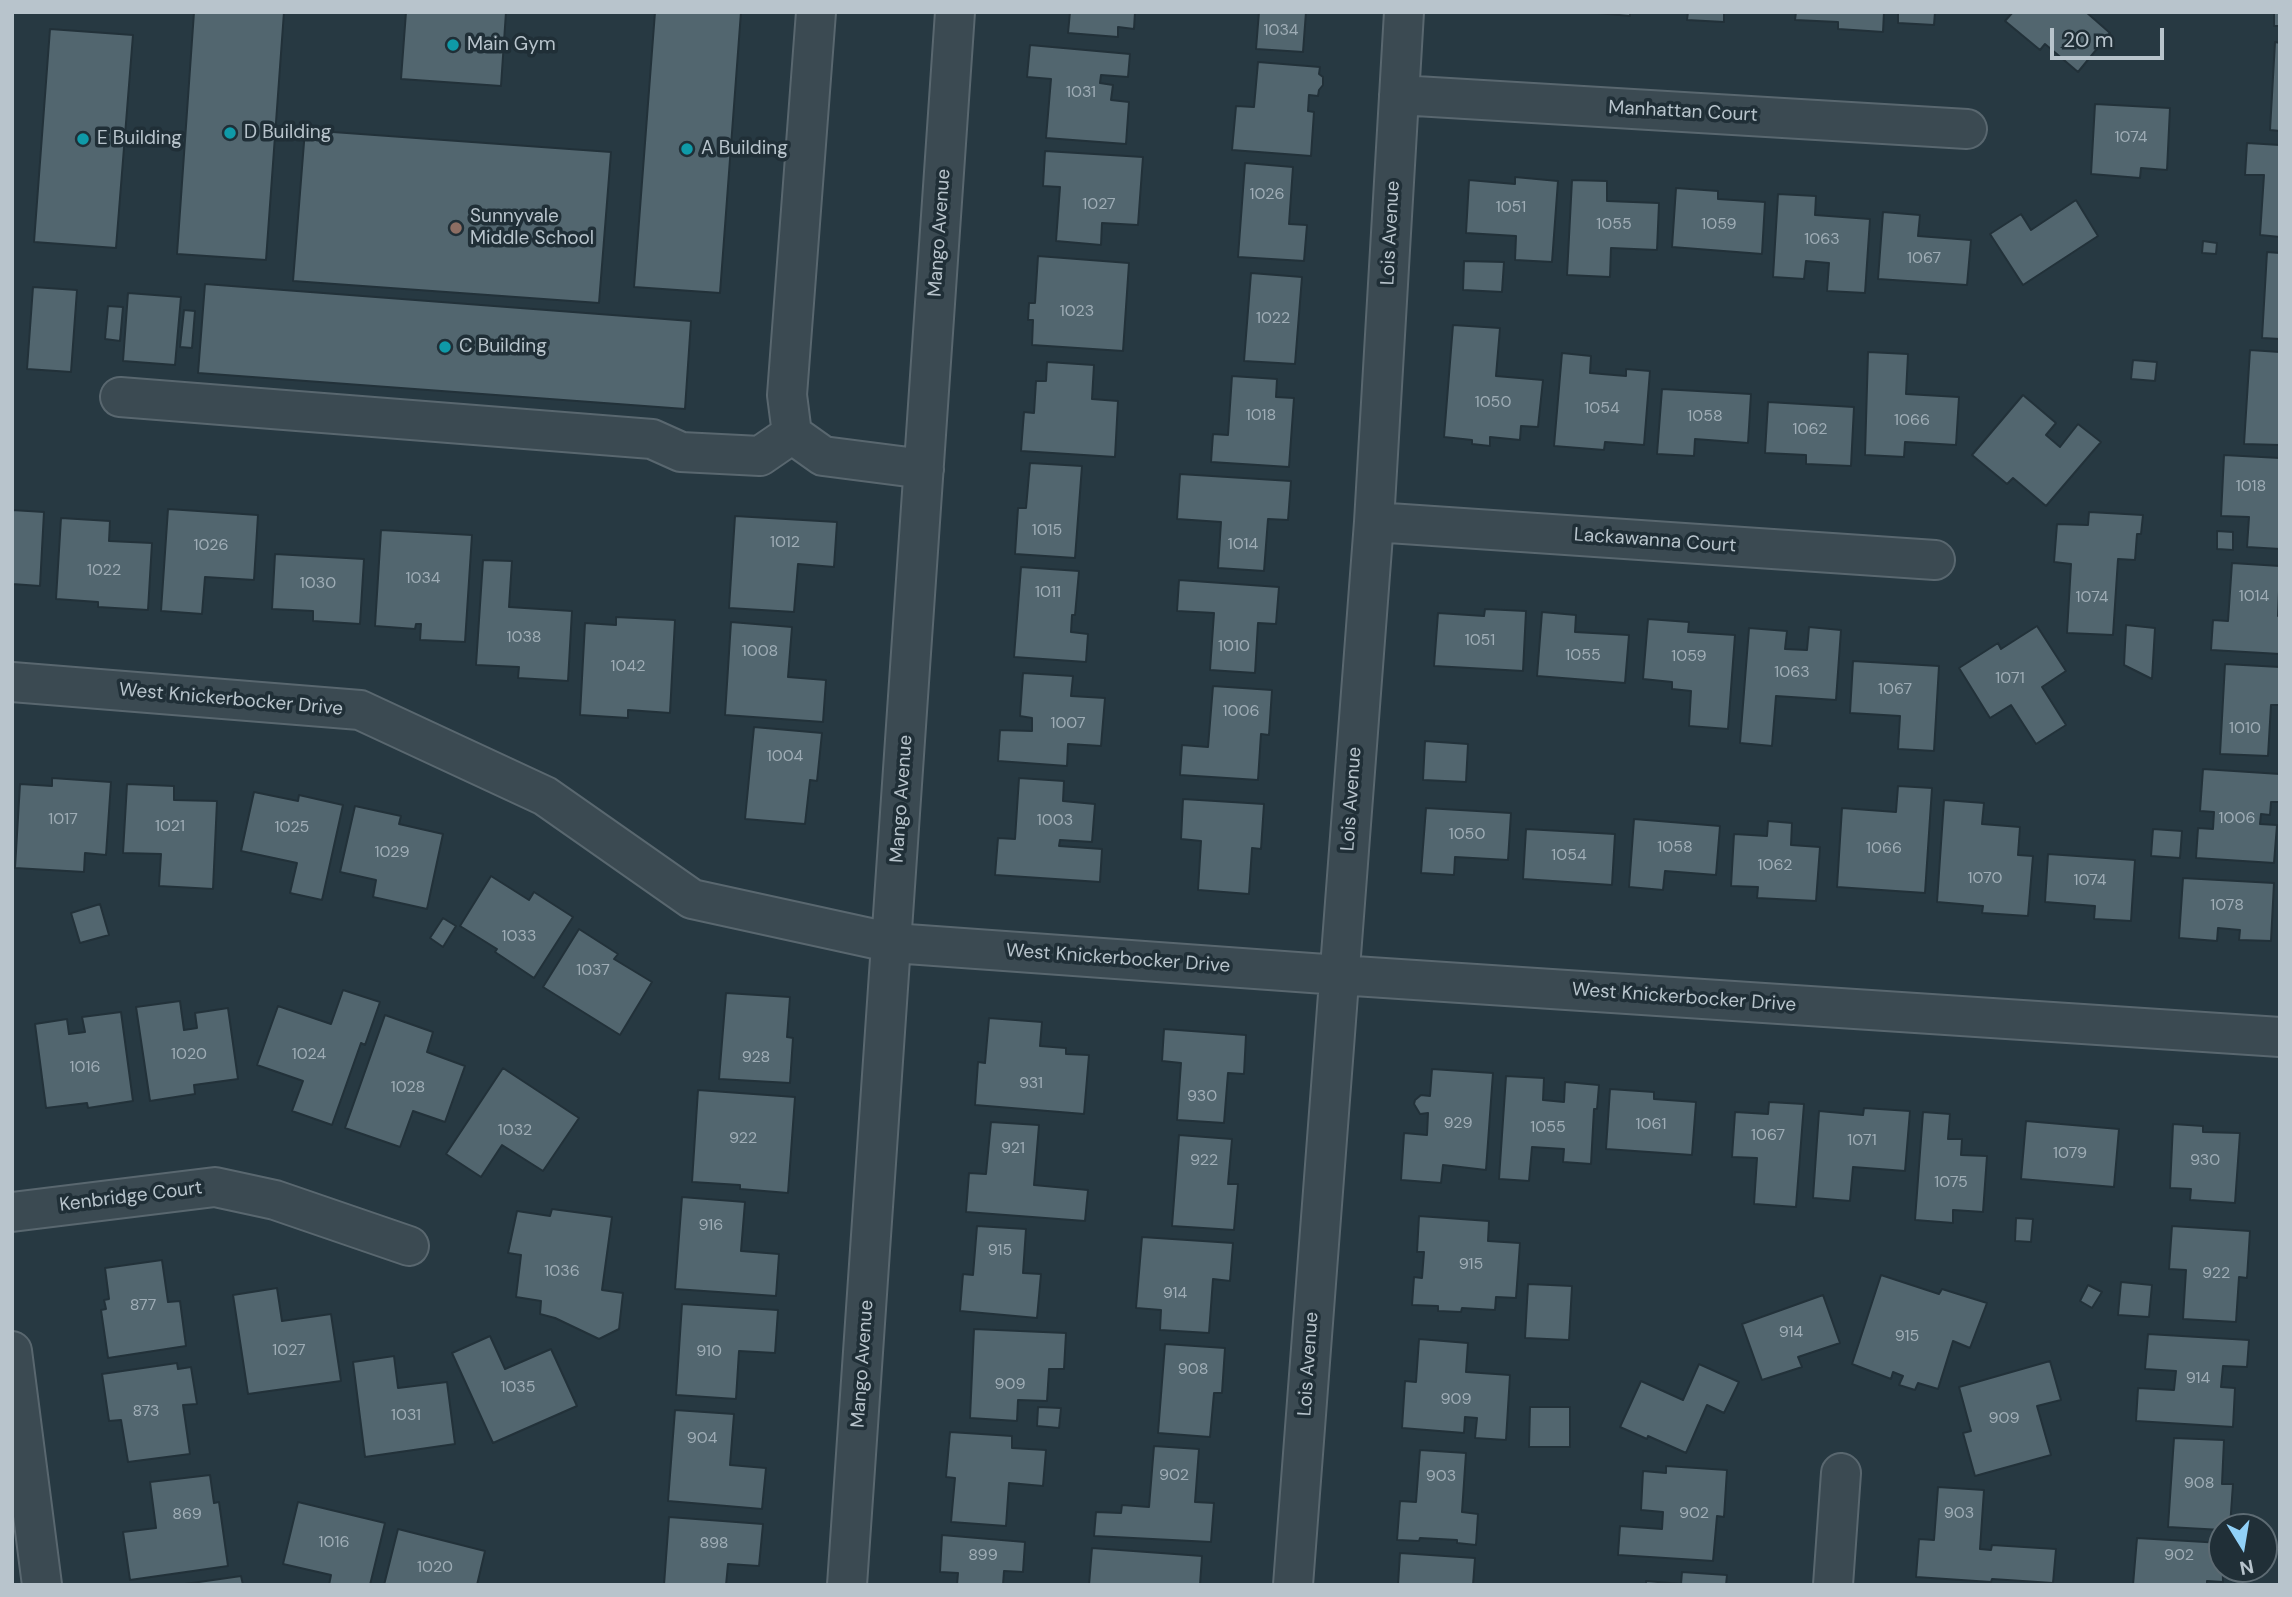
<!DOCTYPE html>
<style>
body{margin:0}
#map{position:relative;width:2292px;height:1597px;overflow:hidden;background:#273942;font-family:"DM Sans",sans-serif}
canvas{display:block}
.frame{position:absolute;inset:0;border:14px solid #b8c4cc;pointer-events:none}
.north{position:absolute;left:2208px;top:1513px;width:70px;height:70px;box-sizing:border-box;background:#202f37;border:2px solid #5d6b73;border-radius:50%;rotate:169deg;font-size:19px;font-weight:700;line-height:28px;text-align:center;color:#b8c4cc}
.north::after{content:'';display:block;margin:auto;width:24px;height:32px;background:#91d1f8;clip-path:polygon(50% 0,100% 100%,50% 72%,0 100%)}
.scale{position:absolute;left:2050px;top:28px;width:114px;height:32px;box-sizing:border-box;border:4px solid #b8c4cc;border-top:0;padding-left:9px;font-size:21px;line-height:24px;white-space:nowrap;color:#b8c4cc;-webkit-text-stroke:5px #202f37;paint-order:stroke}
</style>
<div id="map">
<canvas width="2292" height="1597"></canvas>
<div class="frame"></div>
<div class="north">N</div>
<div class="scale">20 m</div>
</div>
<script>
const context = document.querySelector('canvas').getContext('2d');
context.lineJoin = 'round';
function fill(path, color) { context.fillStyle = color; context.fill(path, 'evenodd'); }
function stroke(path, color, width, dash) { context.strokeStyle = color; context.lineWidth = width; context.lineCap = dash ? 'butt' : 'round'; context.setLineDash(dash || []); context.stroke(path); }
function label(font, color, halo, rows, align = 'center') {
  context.font = font + ' "DM Sans",sans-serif'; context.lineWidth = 7; context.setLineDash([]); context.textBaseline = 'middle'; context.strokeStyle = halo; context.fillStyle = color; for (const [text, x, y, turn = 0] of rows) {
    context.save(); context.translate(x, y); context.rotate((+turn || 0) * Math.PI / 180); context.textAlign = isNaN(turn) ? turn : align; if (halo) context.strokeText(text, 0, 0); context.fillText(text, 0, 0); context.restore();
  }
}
const building = new Path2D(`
 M194,12H284L266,260L177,254Z
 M406,12H506L501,86L401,79Z
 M655,12H741L720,293L634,287Z
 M1070,12H1135L1134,29L1118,27V37L1068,33Z
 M1259,12H1306L1303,52L1256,49Z
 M1587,12H1630V16Z
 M1688,12H1724V22L1687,20Z
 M1796,12H1884L1883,32L1838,29V22L1795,20Z
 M1898,12H1935L1934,25L1898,23Z
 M2013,12H2086L2110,33L2078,72L2045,44L2040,50L2005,21Z
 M2274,12H2280V26H2274Z
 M50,29L133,35L116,248L34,242Z
 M2275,42L2280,43V131L2270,130Z
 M1030,45L1130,54L1128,77L1101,75L1100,83L1113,85L1111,100L1129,102L1126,144L1046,138L1051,79L1027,77Z
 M1258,62L1320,67L1319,74L1323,77V85L1319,90L1318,96L1309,95L1308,111L1314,112L1311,156L1232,150L1236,106L1254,107Z
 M2095,104L2170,108L2167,170L2141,168L2140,178L2091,174Z
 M305,130L611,152L599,303L293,281Z
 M2247,143L2280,145V237L2260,235L2264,175H2245Z
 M1045,151L1143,157L1138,225L1102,223L1101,245L1056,241L1060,187L1043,186Z
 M1245,163L1293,167L1289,224L1307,225L1304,261L1238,257Z
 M1515,177L1558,181L1552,262L1515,260L1516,236L1466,233L1469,180L1515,184Z
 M1572,180L1607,181V201L1659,203L1657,250L1611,248L1610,277L1567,275Z
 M1676,188L1718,191V199L1765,202L1762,254L1672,247Z
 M1778,194L1816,196L1815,215L1870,219L1865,293L1827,291L1829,263L1806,261L1804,279L1773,277Z
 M2076,200L2098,236L2023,285L1990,234L2021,214L2031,230Z
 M1883,212L1920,215L1918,236L1971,240L1967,285L1878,279Z
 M2203,241L2217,243L2216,254L2202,253Z
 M2267,252L2280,253V339L2262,338Z
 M1038,256L1129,263L1123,351L1032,345L1033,320H1028L1029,303H1035Z
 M1464,261L1504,262L1502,292L1463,290Z
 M1251,273L1302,277L1295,364L1244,361Z
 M205,284L691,321L685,409L198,373Z
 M33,287L77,290L71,372L27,369Z
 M128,293L181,297L175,365L123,361Z
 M108,306L123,307L120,341L105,339Z
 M184,310L195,311L192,348L180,347Z
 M1453,325L1500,328L1496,376L1543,380L1538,427L1521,426L1520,440L1490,437V446L1472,444V440L1444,437Z
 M2250,350L2280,352V445L2244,444Z
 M1868,352L1908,354L1906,394L1959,397L1956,445L1905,442L1904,457L1865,455Z
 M1562,353L1591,356L1590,373L1626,376V369L1650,371L1644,445L1605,442L1604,450L1554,446Z
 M2133,360L2157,362L2155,381L2131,379Z
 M1047,362L1094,365L1092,399L1118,401L1115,457L1021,451L1024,412L1034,413L1036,381H1046Z
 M1232,376L1277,379L1276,397L1294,398L1289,467L1211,462L1213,434L1228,435Z
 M1662,389L1751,394L1748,443L1695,439L1694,456L1657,454Z
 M2023,395L2056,423L2046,435L2060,447L2078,424L2101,442L2046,506L2013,478L2007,484L1972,455Z
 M1768,402L1854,407L1851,466L1806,464V455L1765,453Z
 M2224,455L2280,458V549L2247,547L2249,517L2221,516Z
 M1030,463L1082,466L1075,558L1015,554L1018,508H1026Z
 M1180,474L1291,481L1288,520L1268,519L1264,571L1218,568L1221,522L1177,519Z
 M168,509L258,515L254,580L205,577L202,614L161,611Z
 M12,510L44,512L40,586L12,584Z
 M2089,512L2143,515L2141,534H2137L2135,560L2118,559L2113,635L2067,633L2071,564L2054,562L2057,524L2088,525Z
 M735,516L837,522L834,567L798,564L794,612L729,608Z
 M61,518L110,521L109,541L152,543L148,610L98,607V602L56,599Z
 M381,530L472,535L465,642L420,640L421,624H416L415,629L375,626Z
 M2217,531L2233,532V550L2217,549Z
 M275,554L364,559L360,624L313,621V611L272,609Z
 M483,560L512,561L509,607L572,611L568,681L518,678L519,667L476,665Z
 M2232,563L2280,566L2278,616H2280V654L2211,650L2213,620L2228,621Z
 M1021,567L1079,571L1075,615H1072L1071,632L1088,634L1086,662L1014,657Z
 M1179,580L1279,587L1276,624L1258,623L1255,673L1210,670L1214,613L1177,611Z
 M1485,609L1526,611L1523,671L1434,666L1438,613L1484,616Z
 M1542,612L1576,615L1575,632L1629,635L1625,683L1537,676Z
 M616,617L675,620L670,713L628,710V718L580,715L585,623L616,625Z
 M1648,619L1689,622L1688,632L1735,635L1728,729L1689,726L1691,691L1672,689V682L1643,679Z
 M731,622L792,627L788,677L826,680L823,722L725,715Z
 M2126,625L2155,628L2152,679L2124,665Z
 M2037,626L2066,671L2042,687L2066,725L2036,744L2011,705L1990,718L1959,668L1998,643L2001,649Z
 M1809,627L1841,630L1836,700L1776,696L1772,746L1740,743L1749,628L1787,631L1785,649L1807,650Z
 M1853,661L1939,666L1934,751L1898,749L1900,716L1850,713Z
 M2225,664L2280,667V705H2271L2268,756L2220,754Z
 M1023,673L1073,676L1071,696L1105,698L1101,746L1068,744L1067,766L998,761L1000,730L1032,731V718L1020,716Z
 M1213,686L1272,690L1269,735L1261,734L1258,780L1180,775L1182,745L1208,747Z
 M754,727L822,733L817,781L810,780L805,824L745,819Z
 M1425,741L1468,744L1466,782L1423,780Z
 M2203,769L2280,774V802H2271L2270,815L2261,814L2260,824L2277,825L2274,863L2196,858L2198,828L2213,829L2214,812L2200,811Z
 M52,778L111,782L106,855L85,853L84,872L15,868L20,784L52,786Z
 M1019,778L1064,781L1063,801L1095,804L1092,842L1060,840L1059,846L1102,849L1100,882L995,875L998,838L1015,839Z
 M127,784L174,786V800L217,801L213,889L159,886L161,854L123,853Z
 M1898,786L1932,788L1925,893L1837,887L1842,808L1896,812Z
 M254,792L298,801L299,795L343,805L322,900L290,893L297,863L241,851Z
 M1183,799L1264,804L1261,849L1252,848L1249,894L1198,890L1201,841L1181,839Z
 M1944,800L1984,803L1982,824L2020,827L2018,855L2033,856L2028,916L1982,913L1983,906L1937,902Z
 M355,806L401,816L399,824L443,834L427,909L373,897L376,880L340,872Z
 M1426,808L1511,813L1508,860L1455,857L1454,875L1421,873Z
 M1634,819L1720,826L1716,875L1665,871L1663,890L1629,887Z
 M1768,821L1792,823L1791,845L1820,847L1816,901L1757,898L1758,887L1731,886L1734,834L1767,836Z
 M1526,829L1615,834L1612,885L1523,879Z
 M2153,829L2182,831L2180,858L2151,856Z
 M2048,854L2135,860L2131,921L2094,919L2095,906L2045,902Z
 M491,876L529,900L534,892L573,917L534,978L495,952L497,949L460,926Z
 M2183,878L2274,883L2271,941L2239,940L2240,930L2218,928L2217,941L2179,938Z
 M100,904L109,935L80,943L71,913Z
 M443,918L456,926L443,947L430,938Z
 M579,929L618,954L614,959L652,982L620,1035L543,987Z
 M343,990L380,1002L365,1045L361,1043L332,1125L292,1111L303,1081L257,1065L278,1006L331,1024Z
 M726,993L790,997L787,1037L793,1038L790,1083L719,1079Z
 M180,1001L184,1030L197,1028L195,1013L228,1008L238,1079L194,1085L195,1094L150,1101L136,1007Z
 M121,1012L133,1101L88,1108L87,1103L46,1108L35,1024L67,1019L69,1034L85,1032L82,1017Z
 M385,1015L433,1032L427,1052L465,1066L445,1122L413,1111L400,1147L345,1128Z
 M989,1018L1042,1022L1040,1046L1066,1048V1054L1089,1055L1084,1114L975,1105L978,1062L985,1063Z
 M1164,1029L1246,1035L1244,1074L1228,1073L1224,1123L1177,1120L1181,1063L1162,1061Z
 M503,1068L579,1118L543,1171L502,1145L481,1177L446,1154Z
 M1432,1069L1493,1073L1486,1170L1443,1165L1441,1183L1401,1180L1404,1133L1427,1135L1428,1113L1420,1114L1414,1104L1415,1100L1421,1095L1430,1096Z
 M1506,1076L1544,1078L1543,1100L1564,1102L1565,1082L1599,1085L1597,1109H1594L1591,1164L1563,1162L1564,1149L1532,1147L1529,1181L1499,1179Z
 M1610,1089L1654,1092V1099L1696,1102L1692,1155L1606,1149Z
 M698,1090L795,1097L788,1193L740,1189V1185L692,1182Z
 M1769,1102L1804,1104L1796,1207L1754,1204L1757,1158L1732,1157L1735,1112L1768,1114Z
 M1864,1108L1910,1111L1905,1171L1853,1167L1850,1201L1813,1198L1819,1111L1863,1115Z
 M1923,1112L1950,1114L1948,1139H1962L1961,1155L1987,1156L1983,1212L1953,1210V1223L1915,1220Z
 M2026,1121L2119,1129L2114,1187L2021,1179Z
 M991,1122L1039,1125L1034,1185L1088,1190L1085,1221L966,1212L969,1173L986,1174Z
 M2173,1124L2203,1126V1132L2240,1133L2235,1203L2190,1200L2191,1189L2170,1188Z
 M1179,1135L1232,1139L1228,1184H1238L1234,1230L1172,1226Z
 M682,1197L745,1202L741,1251L779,1254L776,1296L675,1289Z
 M552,1209L612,1217L602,1290L623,1293L619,1329L599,1339L555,1318L540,1314L541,1301L516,1297L521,1255L508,1253L517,1211L550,1216Z
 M1419,1216L1489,1221L1488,1241L1520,1243L1516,1298L1496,1297L1495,1310L1462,1308L1461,1312L1438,1311V1306L1412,1305L1414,1277L1422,1278L1424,1252H1417Z
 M2016,1218L2033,1219L2031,1242L2015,1241Z
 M977,1226L1026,1229L1023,1273L1041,1274L1037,1318L960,1311L963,1274L973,1275Z
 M2172,1226L2250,1231L2247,1278L2239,1277L2236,1322L2183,1319L2186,1270L2169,1269Z
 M1142,1237L1233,1243L1230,1281L1213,1279L1209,1333L1160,1330L1161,1310L1136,1308Z
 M162,1260L168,1302L180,1301L186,1346L108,1358L101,1310L106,1309L104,1300L109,1299L105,1268Z
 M1881,1275L1939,1294L1942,1289L1987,1303L1970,1348L1953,1341L1938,1389L1918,1383L1915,1390L1899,1385L1903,1376L1893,1372L1891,1379L1852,1364Z
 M2121,1282L2152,1285L2149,1317L2118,1315Z
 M1528,1284L1572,1286L1569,1340L1525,1338Z
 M2088,1285L2102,1292L2092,1308L2080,1301Z
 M277,1288L282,1321L331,1314L341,1381L248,1394L233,1295Z
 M1823,1295L1840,1343L1798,1357L1802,1367L1762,1380L1742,1324Z
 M682,1304L778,1310L775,1353L739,1351L736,1399L676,1395Z
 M974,1329L1066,1333L1064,1369H1049L1047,1401L1018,1400L1017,1421L970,1418Z
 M2148,1334L2249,1340L2247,1367L2223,1366L2221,1387L2235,1388L2233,1427L2136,1421L2138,1388L2174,1390L2176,1371L2145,1369Z
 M490,1336L505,1369L551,1349L577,1406L493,1443L452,1353Z
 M1419,1339L1468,1343L1466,1372L1510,1375L1506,1440L1475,1438L1477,1418L1465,1417L1464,1433L1402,1428L1405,1381L1416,1382Z
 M1165,1344L1225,1348L1222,1393H1214L1210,1437L1158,1433Z
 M394,1356L398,1388L447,1382L455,1444L365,1457L353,1362Z
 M2050,1361L2061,1400L2037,1406L2051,1455L1975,1476L1963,1433L1971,1431L1959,1387Z
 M177,1363L178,1369L191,1367L197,1404L183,1405L190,1454L128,1462L121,1420L109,1421L102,1374Z
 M1699,1364L1739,1382L1724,1413L1707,1405L1686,1453L1648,1436L1647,1439L1620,1427L1641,1381L1683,1400Z
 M1038,1407L1061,1408L1059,1428L1037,1426Z
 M1530,1407H1570V1447H1529Z
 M675,1410L734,1414L730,1465L766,1468L762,1509L668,1501Z
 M950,1432L1012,1436V1448L1046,1450L1043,1486L1009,1483L1006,1526L951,1522L955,1478L946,1477Z
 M2174,1438L2224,1440L2222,1484H2233L2230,1527H2222V1530L2168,1527Z
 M1154,1446L1199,1449L1195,1502L1214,1503L1211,1542L1094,1536L1096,1512L1121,1513L1122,1505L1149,1507Z
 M1420,1450L1466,1453L1462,1512L1478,1514L1476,1545L1457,1543V1540L1420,1538L1419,1541L1397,1540L1400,1501L1416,1502Z
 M1666,1466L1727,1470L1724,1517L1717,1516L1713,1561L1618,1555L1620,1526L1662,1529L1663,1512L1641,1510L1643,1471L1666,1473Z
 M210,1475L214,1503L219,1502L228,1566L130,1580L123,1532L156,1528L150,1482Z
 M1938,1487L1984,1490L1980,1549L1991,1550L1992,1545L2056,1549L2053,1583L1992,1579L1991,1582L1916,1577L1919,1539L1934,1540Z
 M298,1502L385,1523L370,1585H329L331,1575L283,1564Z
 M669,1517L763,1524L759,1566L728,1564L726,1585H664Z
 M398,1529L485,1551L477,1585H384Z
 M942,1535L1025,1542L1023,1572L1004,1571L1003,1585H957L958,1573L940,1572Z
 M2137,1538L2222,1543L2223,1582L2207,1581V1585H2133Z
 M1092,1548L1202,1556L1200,1585H1089Z
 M1400,1553L1475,1558L1473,1585H1398Z
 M1682,1572L1727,1575L1726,1585H1646V1581L1681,1584Z
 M241,1576L243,1585H178Z`);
fill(building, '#52666f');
stroke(building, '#223139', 2);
const minor = new Path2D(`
 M816,12L787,395L792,434L823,456L924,469
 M1399,95L1967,129
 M120,397L652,439L681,452L760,456L792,434
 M1374,522L1935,560
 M12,682L360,710L545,796L692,899L893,943L1339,975L2280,1037
 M12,1212L215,1187L275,1200L409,1246
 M12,1351L42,1585
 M847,1585L955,12
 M1293,1585L1374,522L1404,12
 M1833,1585L1841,1473`);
stroke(minor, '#59676f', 42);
stroke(minor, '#3b4a52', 38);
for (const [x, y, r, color] of [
 [453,45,7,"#0f9aa8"],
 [230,133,7,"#0f9aa8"],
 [83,139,7,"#0f9aa8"],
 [687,149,7,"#0f9aa8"],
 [456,228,7,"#8d6e63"],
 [445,347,7,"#0f9aa8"]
]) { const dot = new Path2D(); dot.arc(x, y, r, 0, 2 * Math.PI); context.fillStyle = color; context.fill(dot); stroke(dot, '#202f37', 2.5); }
label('16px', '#9eacb5', null, [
 ["1034",1281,31],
 ["1031",1081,93],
 ["1074",2131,138],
 ["1026",1267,195],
 ["1027",1099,205],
 ["1051",1511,208],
 ["1055",1614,225],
 ["1059",1719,225],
 ["1063",1822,240],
 ["1067",1924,259],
 ["1023",1077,312],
 ["1022",1273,319],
 ["1050",1493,403],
 ["1054",1602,409],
 ["1018",1261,416],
 ["1058",1705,417],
 ["1066",1912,421],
 ["1062",1810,430],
 ["1018",2251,487],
 ["1015",1047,531],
 ["1012",785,543],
 ["1014",1243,545],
 ["1026",211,546],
 ["1022",104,571],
 ["1034",423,579],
 ["1030",318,584],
 ["1011",1048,593],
 ["1014",2254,597],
 ["1074",2092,598],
 ["1038",524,638],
 ["1051",1480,641],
 ["1010",1234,647],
 ["1008",760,652],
 ["1055",1583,656],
 ["1059",1689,657],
 ["1042",628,667],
 ["1063",1792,673],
 ["1071",2010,679],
 ["1067",1895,690],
 ["1006",1241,712],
 ["1007",1068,724],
 ["1010",2245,729],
 ["1004",785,757],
 ["1006",2237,819],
 ["1017",63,820],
 ["1003",1055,821],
 ["1021",170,827],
 ["1025",292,828],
 ["1050",1467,835],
 ["1058",1675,848],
 ["1066",1884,849],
 ["1029",392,853],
 ["1054",1569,856],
 ["1062",1775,866],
 ["1070",1985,879],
 ["1074",2090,881],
 ["1078",2227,906],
 ["1033",519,937],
 ["1037",593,971],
 ["1020",189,1055],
 ["1024",309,1055],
 ["928",756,1058],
 ["1016",85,1068],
 ["931",1031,1084],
 ["1028",408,1088],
 ["930",1202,1097],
 ["929",1458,1124],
 ["1061",1651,1125],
 ["1055",1548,1128],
 ["1032",515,1131],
 ["1067",1768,1136],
 ["922",743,1139],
 ["1071",1862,1141],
 ["921",1013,1149],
 ["1079",2070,1154],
 ["922",1204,1161],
 ["930",2205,1161],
 ["1075",1951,1183],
 ["916",711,1226],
 ["915",1000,1251],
 ["915",1471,1265],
 ["1036",562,1272],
 ["922",2216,1274],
 ["914",1175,1294],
 ["877",143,1306],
 ["914",1791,1333],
 ["915",1907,1337],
 ["1027",289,1351],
 ["910",709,1352],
 ["908",1193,1370],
 ["914",2198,1379],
 ["909",1010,1385],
 ["1035",518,1388],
 ["909",1456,1400],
 ["873",146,1412],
 ["1031",406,1416],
 ["909",2004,1419],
 ["904",702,1439],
 ["902",1174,1476],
 ["903",1441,1477],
 ["908",2199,1484],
 ["902",1694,1514],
 ["903",1959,1514],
 ["869",187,1515],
 ["1016",334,1543],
 ["898",714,1544],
 ["899",983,1556],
 ["902",2179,1556],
 ["1020",435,1568]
]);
label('19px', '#b8c4cc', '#202f37', [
 ["Main Gym",467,45],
 ["D Building",244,133],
 ["E Building",97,139],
 ["A Building",701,149],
 ["Sunnyvale",470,217],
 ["Middle School",470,239],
 ["C Building",459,347]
], 'left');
label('19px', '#b8c4cc', '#202f37', [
 ["Manhattan Court",1683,112,3],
 ["Mango Avenue",940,233,-86],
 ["Lois Avenue",1391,233,-87],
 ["Lackawanna Court",1655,541,4],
 ["West Knickerbocker Drive",231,700,5],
 ["Mango Avenue",902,799,-86],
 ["Lois Avenue",1352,799,-86],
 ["West Knickerbocker Drive",1118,959,4],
 ["West Knickerbocker Drive",1684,998,4],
 ["Kenbridge Court",131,1197,-7],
 ["Mango Avenue",863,1364,-86],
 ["Lois Avenue",1309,1364,-86]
]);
</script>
